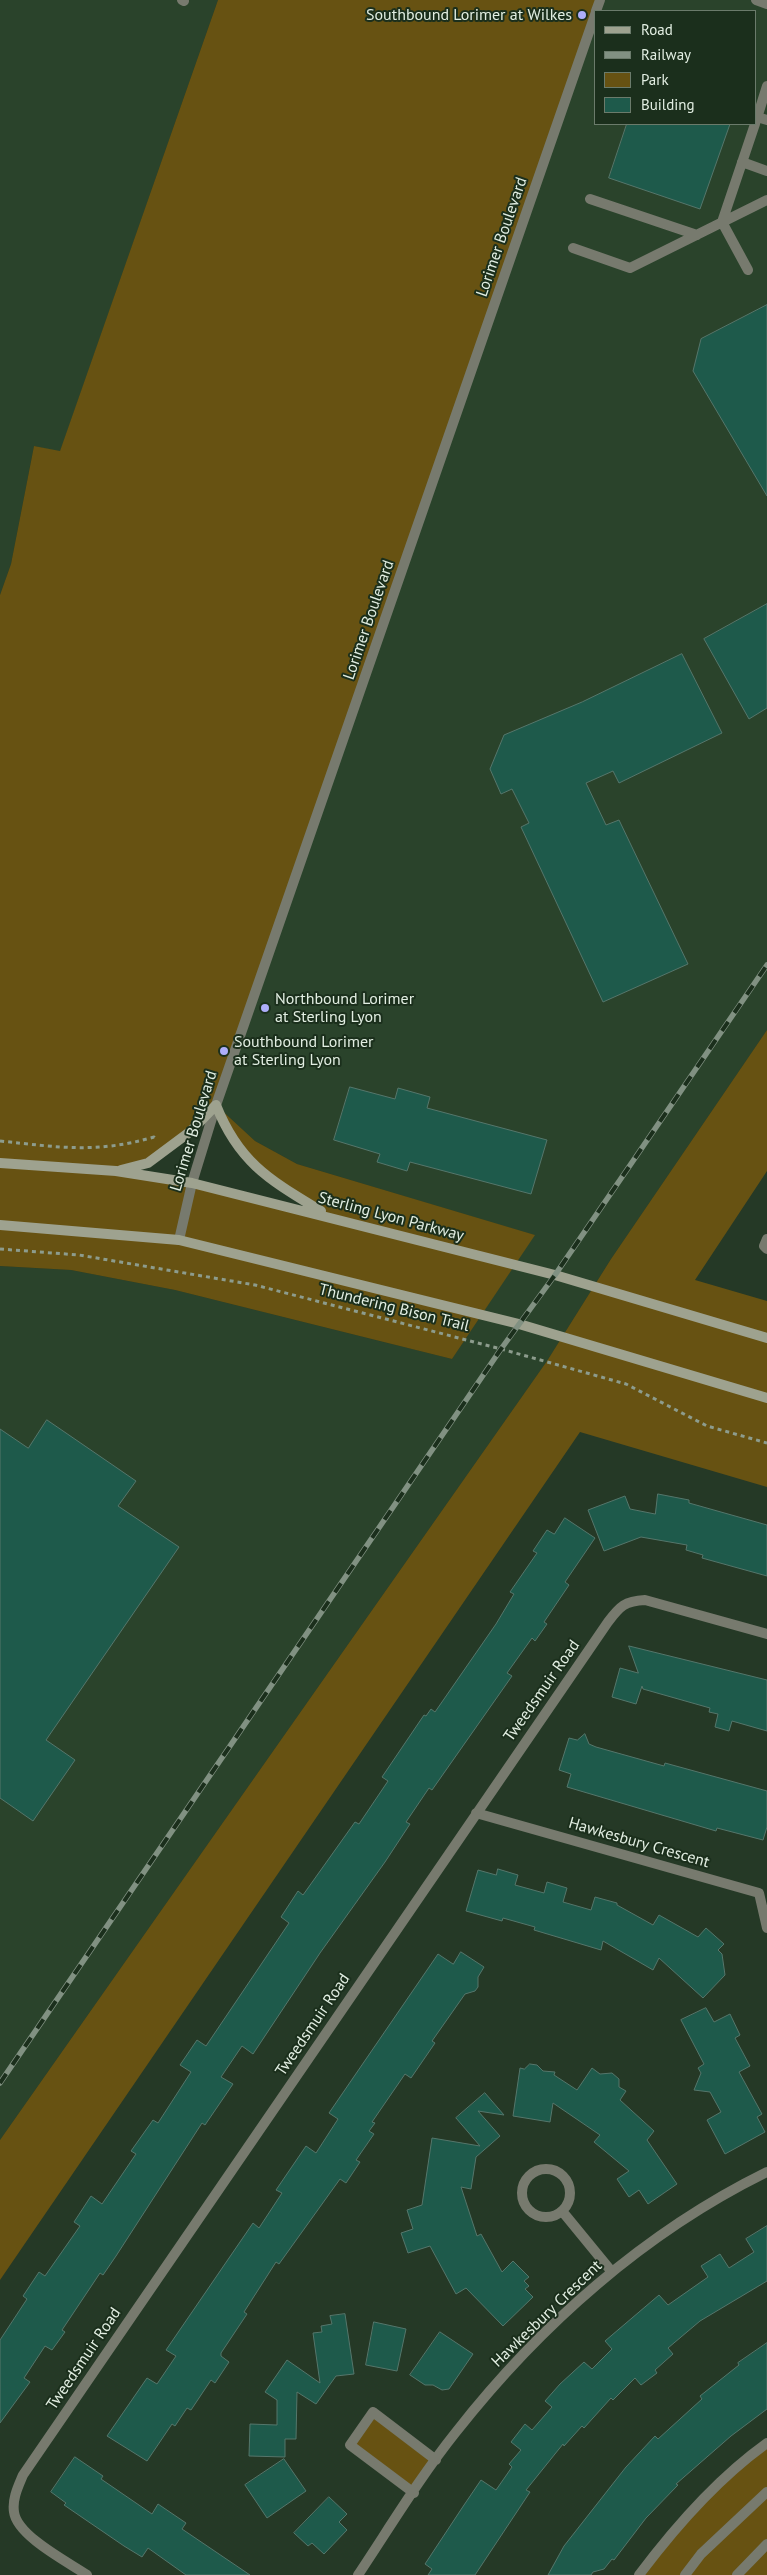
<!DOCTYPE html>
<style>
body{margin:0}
#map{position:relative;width:767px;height:2575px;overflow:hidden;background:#253926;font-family:"PT Sans",sans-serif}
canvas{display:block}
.legend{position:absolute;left:594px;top:10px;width:162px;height:115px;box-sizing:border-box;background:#1b2f1c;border:1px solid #6b7b6b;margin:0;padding:6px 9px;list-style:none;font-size:15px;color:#e2eee2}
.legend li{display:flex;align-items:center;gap:10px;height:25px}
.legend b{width:25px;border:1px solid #6b7b6b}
</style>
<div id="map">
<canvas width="767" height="2575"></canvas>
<ul class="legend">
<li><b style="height:6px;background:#9ea28f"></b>Road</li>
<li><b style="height:6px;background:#819182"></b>Railway</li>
<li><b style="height:14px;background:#675212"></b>Park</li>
<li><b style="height:14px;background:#1e5a4b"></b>Building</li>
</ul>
</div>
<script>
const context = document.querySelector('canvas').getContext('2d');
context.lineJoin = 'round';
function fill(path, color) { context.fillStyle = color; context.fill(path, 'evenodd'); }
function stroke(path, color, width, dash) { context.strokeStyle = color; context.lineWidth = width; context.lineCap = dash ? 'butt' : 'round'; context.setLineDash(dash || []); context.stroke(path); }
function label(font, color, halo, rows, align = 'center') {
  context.font = font + ' "PT Sans",sans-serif'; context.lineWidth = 4; context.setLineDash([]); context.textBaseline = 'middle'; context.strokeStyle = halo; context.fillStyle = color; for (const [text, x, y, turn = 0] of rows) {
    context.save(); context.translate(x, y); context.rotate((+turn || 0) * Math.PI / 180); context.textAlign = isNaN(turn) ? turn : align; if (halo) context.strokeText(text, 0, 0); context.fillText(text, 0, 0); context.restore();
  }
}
fill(new Path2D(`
 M0,0H218L60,452L34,446L11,564L0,595Z
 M600,0H767V1030L611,1259L547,1361L0,2140V1266L71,1270L175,1290L452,1359L534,1235L297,1164L255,1141L216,1105L596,12V124H756V11H596Z`), '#2a432b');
fill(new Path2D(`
 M218,0H600L216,1105L255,1141L297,1164L535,1235L452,1359L175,1290L71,1270L0,1266V595L11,564L34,446L60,451ZM216,1105L244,1157L328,1216L117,1171L166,1150Z
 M767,1030V1171L695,1280L767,1301V1487L580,1432L0,2280V2140L547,1361L611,1259Z
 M373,2412L436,2460L414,2493L350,2445Z
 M767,2443V2575H639L710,2493Z`), '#675212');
const building = new Path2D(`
 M627,124H730L700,209L609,178Z
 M767,305V496L693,371L701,339Z
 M767,604V708L749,719L704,639Z
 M682,654L722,733L619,783L613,771L586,783L606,825L619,820L688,964L603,1002L521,827L529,823L512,789L501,794L490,769L504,735L582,702Z
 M350,1087L395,1099L398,1088L430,1097L427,1108L547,1140L531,1194L410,1162L407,1171L377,1162L380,1154L334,1140Z
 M47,1420L136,1481L118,1506L179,1547L46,1740L75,1760L33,1821L0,1798V1429L28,1448Z
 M658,1494L689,1500V1503L767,1525V1576L702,1558L703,1555L686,1550L687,1545L641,1537L604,1551L588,1510L625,1496L630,1509L655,1514Z
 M565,1518L595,1538L565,1582L569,1585L544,1622L547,1624L535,1641L532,1638L507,1673L512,1676L432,1790L429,1788L406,1822L410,1824L385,1862L320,1953L253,2054L242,2046L221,2077L233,2084L205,2125L202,2123L116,2256L103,2275L100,2273L62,2330L65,2332L52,2350L45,2346L24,2378L30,2382L0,2423V2340L27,2299L23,2296L39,2272L45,2276L80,2226L74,2222L91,2196L102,2204L136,2154L131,2151L153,2120L158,2123L191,2072L180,2065L197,2040L206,2046L289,1923L281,1917L298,1891L303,1895L355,1822L359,1824L388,1781L382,1777L424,1715L426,1716L431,1709L435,1712L496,1624L514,1594L510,1592L537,1553L533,1551L547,1530L554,1534Z
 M629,1646L767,1680V1731L732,1721L729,1731L715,1727L718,1714L709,1712L710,1708L643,1689L642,1686L636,1704L612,1697L620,1668L638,1673Z
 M585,1734L589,1744L596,1747L664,1766L665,1763L767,1791V1827L763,1840L717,1828L716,1831L567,1787L571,1774L559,1770L569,1738L577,1740Z
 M498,1869L518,1875L515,1885L544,1893L547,1882L567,1888L563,1902L591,1910L595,1897L617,1903V1905L653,1925L659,1915L698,1937L706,1928L724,1944L718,1950L722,1954L725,1975L703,1998L659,1958L653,1970L603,1941L601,1950L534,1930L535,1927L503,1918L502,1921L466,1911L478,1870L496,1875Z
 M461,1952L484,1967L478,1977V1987L475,1991L465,1994L432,2041L435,2043L411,2078L405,2074L372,2122L375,2123L369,2131L374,2134L356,2160L360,2162L346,2183L340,2179L279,2264L276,2262L244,2312L247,2314L221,2353V2356L229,2362L215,2383L211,2380L191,2410L187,2408L175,2426L172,2424L147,2461L107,2436L147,2378L157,2384L176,2356L166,2350L253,2223L259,2228L282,2193L276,2190L306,2146L316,2153L338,2119L329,2113L438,1954L453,1964Z
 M706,2008L714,2022L730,2014L740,2035L735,2038L750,2066L739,2072L762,2114L757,2117L765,2132L725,2154L707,2120L721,2112L710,2092L694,2090L701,2073L698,2068L704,2064L681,2020Z
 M530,2064L537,2065L543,2071L555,2072L554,2075L577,2090L592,2068L600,2074L612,2073L619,2079V2087L626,2091L620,2100L654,2131L647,2140L677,2184L648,2204L639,2190L629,2197L617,2179L629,2171L594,2142L600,2135L553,2103L550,2122L513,2116L520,2068L524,2069Z
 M485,2093L504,2115L478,2111L500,2136L476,2157L471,2189L461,2187L477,2236L481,2234L502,2272L513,2261L529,2277L524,2281L529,2286L525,2289L533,2297L503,2326L466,2288L456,2294L430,2246L408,2253L401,2233L413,2229L407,2210L422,2205L432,2138L480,2146L456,2118Z
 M767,2226V2281L700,2321L668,2348L673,2354L655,2370L657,2373L641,2385L635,2378L613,2400L611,2398L584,2428L582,2426L564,2446L563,2444L526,2490L530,2492L475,2575H428L432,2569L425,2564L464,2505L481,2480L496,2490L512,2467L509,2464L521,2450L511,2442L525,2424L532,2430L552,2407L545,2401L560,2384L584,2362L592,2369L612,2349L605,2341L659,2295L668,2305L708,2277L701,2266L720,2254L729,2268L754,2252L746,2239Z
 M345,2314L354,2374L336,2376L316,2404L297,2392L296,2439H285V2457L249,2456L250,2424L277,2425V2400L265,2392L287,2360L320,2383L313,2333L322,2332L321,2326L332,2324L330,2316Z
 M374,2322L406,2329L397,2371L366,2365Z
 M440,2332L473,2354L449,2389L442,2390L433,2385H425L410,2375Z
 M767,2343V2409L731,2436L676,2484L678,2485L646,2518L614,2560L612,2559L604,2569L593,2572L591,2575H548L564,2546L626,2467L655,2436L658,2439L702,2399L700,2396L739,2365L738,2363Z
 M75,2457L103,2476L101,2479L152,2514L158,2504L186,2523L182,2529L250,2575H186L148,2548L142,2557L124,2546L64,2505L66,2503L51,2492Z
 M284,2459L306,2491L267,2518L245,2485Z
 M329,2497L347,2514L339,2522L347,2530L324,2554L312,2543L308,2546L294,2533Z`);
fill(building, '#1e5a4b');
stroke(building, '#55766b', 1);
stroke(new Path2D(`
 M0,1141C58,1147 96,1154 154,1137L156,1140
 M0,1249L79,1255L255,1285L501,1349L626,1384L707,1426L767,1443`), '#8d9c8d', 3, [4, 4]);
stroke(new Path2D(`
 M182,0L184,1
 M756,0L767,4
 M757,117L767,120
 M756,121L767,86
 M742,162L767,171
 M590,199L697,235
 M573,248L630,268L767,200
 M748,270L722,222L755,124
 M767,1239L764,1246L767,1249`), '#777a6e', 10);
stroke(new Path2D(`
 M596,11L600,0
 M179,1240L192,1183L216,1105L596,12
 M476,1813L759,1893L767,1928
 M522 2193a24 24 0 1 1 48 0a24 24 0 1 1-48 0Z
 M562,2211L612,2272
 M414,2493L350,2445L373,2412L436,2460
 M87,2575C68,2562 17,2536 14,2512C12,2499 18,2487 23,2475L608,1622C620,1606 625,1601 645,1600L767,1634
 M358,2575C390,2527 420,2477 456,2432C540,2325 645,2232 767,2172
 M639,2575C675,2527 718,2478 767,2443`), '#777a6e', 10);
stroke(new Path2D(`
 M685,2575L701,2554L767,2492
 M737,2575L767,2544`), '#777a6e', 10);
stroke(new Path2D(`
 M0,1163L116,1171L192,1183L555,1275L767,1338
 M121,1170L148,1163L191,1131L216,1105C239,1163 270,1180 321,1211
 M0,1225L179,1240L519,1324L767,1398`), '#9ea28f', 10);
const rail = new Path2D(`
 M0,2083L501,1349L555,1275L767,965`);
stroke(rail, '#819182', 5.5);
stroke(rail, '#1b2f1c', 4, [11]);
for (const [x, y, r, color] of [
 [582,15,5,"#aeaefa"],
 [265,1008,5,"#aeaefa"],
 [224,1051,5,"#aeaefa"]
]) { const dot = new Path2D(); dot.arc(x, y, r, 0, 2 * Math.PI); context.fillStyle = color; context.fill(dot); stroke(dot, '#1b2f1c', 2); }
label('16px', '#e2eee2', '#1b2f1c', [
 ["Southbound Lorimer at Wilkes",572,15,"right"],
 ["Northbound Lorimer",275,999],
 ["at Sterling Lyon",275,1017],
 ["Southbound Lorimer",234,1042],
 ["at Sterling Lyon",234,1060]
], 'left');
label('16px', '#e2eee2', '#1b2f1c', [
 ["Lorimer Boulevard",502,237,-71],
 ["Lorimer Boulevard",369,620,-71],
 ["Lorimer Boulevard",194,1131,-73],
 ["Sterling Lyon Parkway",391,1217,15],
 ["Thundering Bison Trail",394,1308,14],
 ["Tweedsmuir Road",542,1691,-55],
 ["Hawkesbury Crescent",639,1843,16],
 ["Tweedsmuir Road",313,2025,-56],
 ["Hawkesbury Crescent",547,2314,-44],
 ["Tweedsmuir Road",84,2359,-56]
]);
</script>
